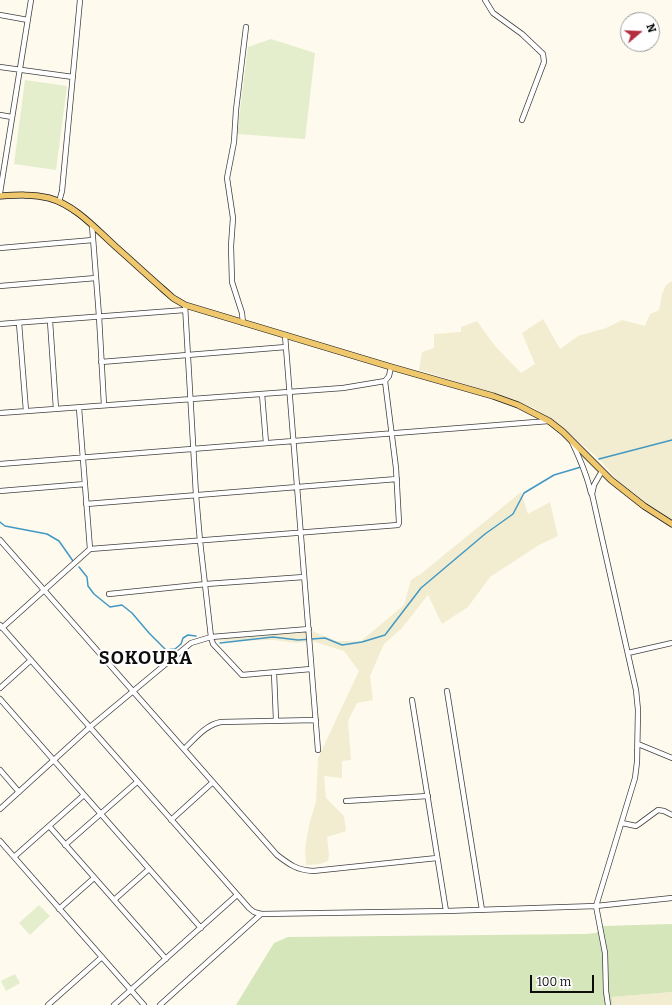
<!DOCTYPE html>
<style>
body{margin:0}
#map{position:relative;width:672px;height:1005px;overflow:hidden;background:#fefaee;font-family:Bitter,serif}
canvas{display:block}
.north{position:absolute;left:620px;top:12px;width:40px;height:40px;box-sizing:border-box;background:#fff;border:1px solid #9e9e9e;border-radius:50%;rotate:71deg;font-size:11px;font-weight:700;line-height:16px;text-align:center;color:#0d0d0d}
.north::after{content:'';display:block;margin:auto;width:14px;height:18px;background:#b42f3d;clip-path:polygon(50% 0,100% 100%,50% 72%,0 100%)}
.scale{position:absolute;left:530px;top:975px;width:64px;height:18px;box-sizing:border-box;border:2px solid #0d0d0d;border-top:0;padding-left:5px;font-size:12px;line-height:14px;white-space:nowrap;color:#0d0d0d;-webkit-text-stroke:3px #fff;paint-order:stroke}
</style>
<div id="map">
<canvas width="672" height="1005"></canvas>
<div class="north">N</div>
<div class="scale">100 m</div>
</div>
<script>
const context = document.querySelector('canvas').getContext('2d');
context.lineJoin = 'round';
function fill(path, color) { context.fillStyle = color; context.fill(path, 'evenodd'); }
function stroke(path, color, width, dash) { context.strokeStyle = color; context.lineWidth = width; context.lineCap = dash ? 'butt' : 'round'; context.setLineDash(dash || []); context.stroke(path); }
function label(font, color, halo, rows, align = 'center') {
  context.font = font + ' Bitter,serif'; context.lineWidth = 4; context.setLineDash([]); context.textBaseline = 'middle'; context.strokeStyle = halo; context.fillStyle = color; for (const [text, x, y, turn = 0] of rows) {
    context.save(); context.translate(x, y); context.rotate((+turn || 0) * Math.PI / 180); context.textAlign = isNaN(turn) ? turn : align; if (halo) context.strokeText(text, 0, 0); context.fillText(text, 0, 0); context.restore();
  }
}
fill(new Path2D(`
 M672,281V521L653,509L619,482L599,459L567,431L534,408L497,394L419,370L422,352L434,348V334L461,332V327L477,321L495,346L521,373L535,364L522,333L543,319L560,349L578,336L606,328L622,320L645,326L650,314L659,310L662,294L666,285Z
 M521,492L528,514L550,502L558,536L539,545L490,577L468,607L442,624L428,595L402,628L384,644L370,676L373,700L357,703L348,721L351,760L342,761V778L324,776L326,798L344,816L346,831L327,837L329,854L328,861L320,864L306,865L305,850L309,825L316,802L318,758L359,671L344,651L312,641L297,643L273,640L220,641V638L312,631L337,641H361L404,605L411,580L422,573Z
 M672,992V1005H612L611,997Z`), '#f2edd0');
fill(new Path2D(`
 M672,924V992L612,997V1005H236L274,943L288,937L585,934L596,933L603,926Z`), '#d4e6ba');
fill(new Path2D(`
 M271,39L315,53L305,139L237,134L248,47Z
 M25,80L67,86L56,170L14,164Z
 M39,905L50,916L30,935L19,923Z
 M15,974L20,983L6,991L1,981Z`), '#e4eecc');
stroke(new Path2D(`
 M599,459L672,440
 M0,522L5,526L47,534L59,541L73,561
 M79,567L87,577L88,586L94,594L110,607L122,605L132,613L149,633L166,650L175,649L181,644L183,638L188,635L196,636
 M220,643L273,637L298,640L325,638L342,645L362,642L385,635L421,588L485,534L513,514L524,493L554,475L581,467`), '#4298c4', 1.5);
const minor = new Path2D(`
 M485,0L493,13L522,34L543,54L544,62L522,120
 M0,15L28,20
 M0,67L73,77
 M0,115L12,117
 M0,193L31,0
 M59,202L62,191L80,0
 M92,225L99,316L104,405
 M0,248L93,240
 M0,286L96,278
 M185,305L196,495L200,541L211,637L213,644L242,675L311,669
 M50,321L56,409
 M19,323L26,411
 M243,323L242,313L232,282L231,246L233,218L227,178L234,142L236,110L246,27
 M0,324L185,310
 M285,335L318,750
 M101,362L286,347
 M262,394L266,443
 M79,408L90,549
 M0,413L343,388L385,381L389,376L391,367
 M572,442C580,459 587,475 591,493
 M0,464L549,421
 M602,471L594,485L592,494L636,690L638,710L637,762L635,778L596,906L605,953L606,991L608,1005
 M0,491L85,484
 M86,504L397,479
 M0,540L277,855C290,865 297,870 313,871L437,858
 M109,594L206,584L304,577
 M0,625L249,908L254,912L261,914L446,911L596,906L672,898
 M2,628L90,549L398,525L399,523L396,468L385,381
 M628,653L672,643
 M274,673L276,720
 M0,688L31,660
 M447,691L482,910
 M0,699L201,928
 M412,700L446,911
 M638,744L672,758
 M184,749C195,739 205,725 221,722L316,720
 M0,770L19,792
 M346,801L428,796
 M0,809L90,727L191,643L211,637L309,629
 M171,820L213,782
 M622,823L636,826L639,824L658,810L664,811L672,815
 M49,826L166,959
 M0,841L144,1005
 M65,845L137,782
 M14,857L84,795
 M114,900L149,869
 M59,909L94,878
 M48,1005L102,957
 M114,1005L237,895
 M160,1005L261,914`);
const major = new Path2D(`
 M0,196C17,195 33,194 49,198C75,205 96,229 116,247C132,261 148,276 164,290L173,298L185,305L391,367L493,396L518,405L549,421L563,432L611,480L644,506L672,524`);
stroke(minor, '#404040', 6);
stroke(major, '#1e1e1e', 7);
stroke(minor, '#fff', 4.5);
stroke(major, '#efc76d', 5.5);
context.letterSpacing = '1px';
label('bold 18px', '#0d0d0d', '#fff', [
 ["SOKOURA",146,659]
]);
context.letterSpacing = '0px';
</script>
